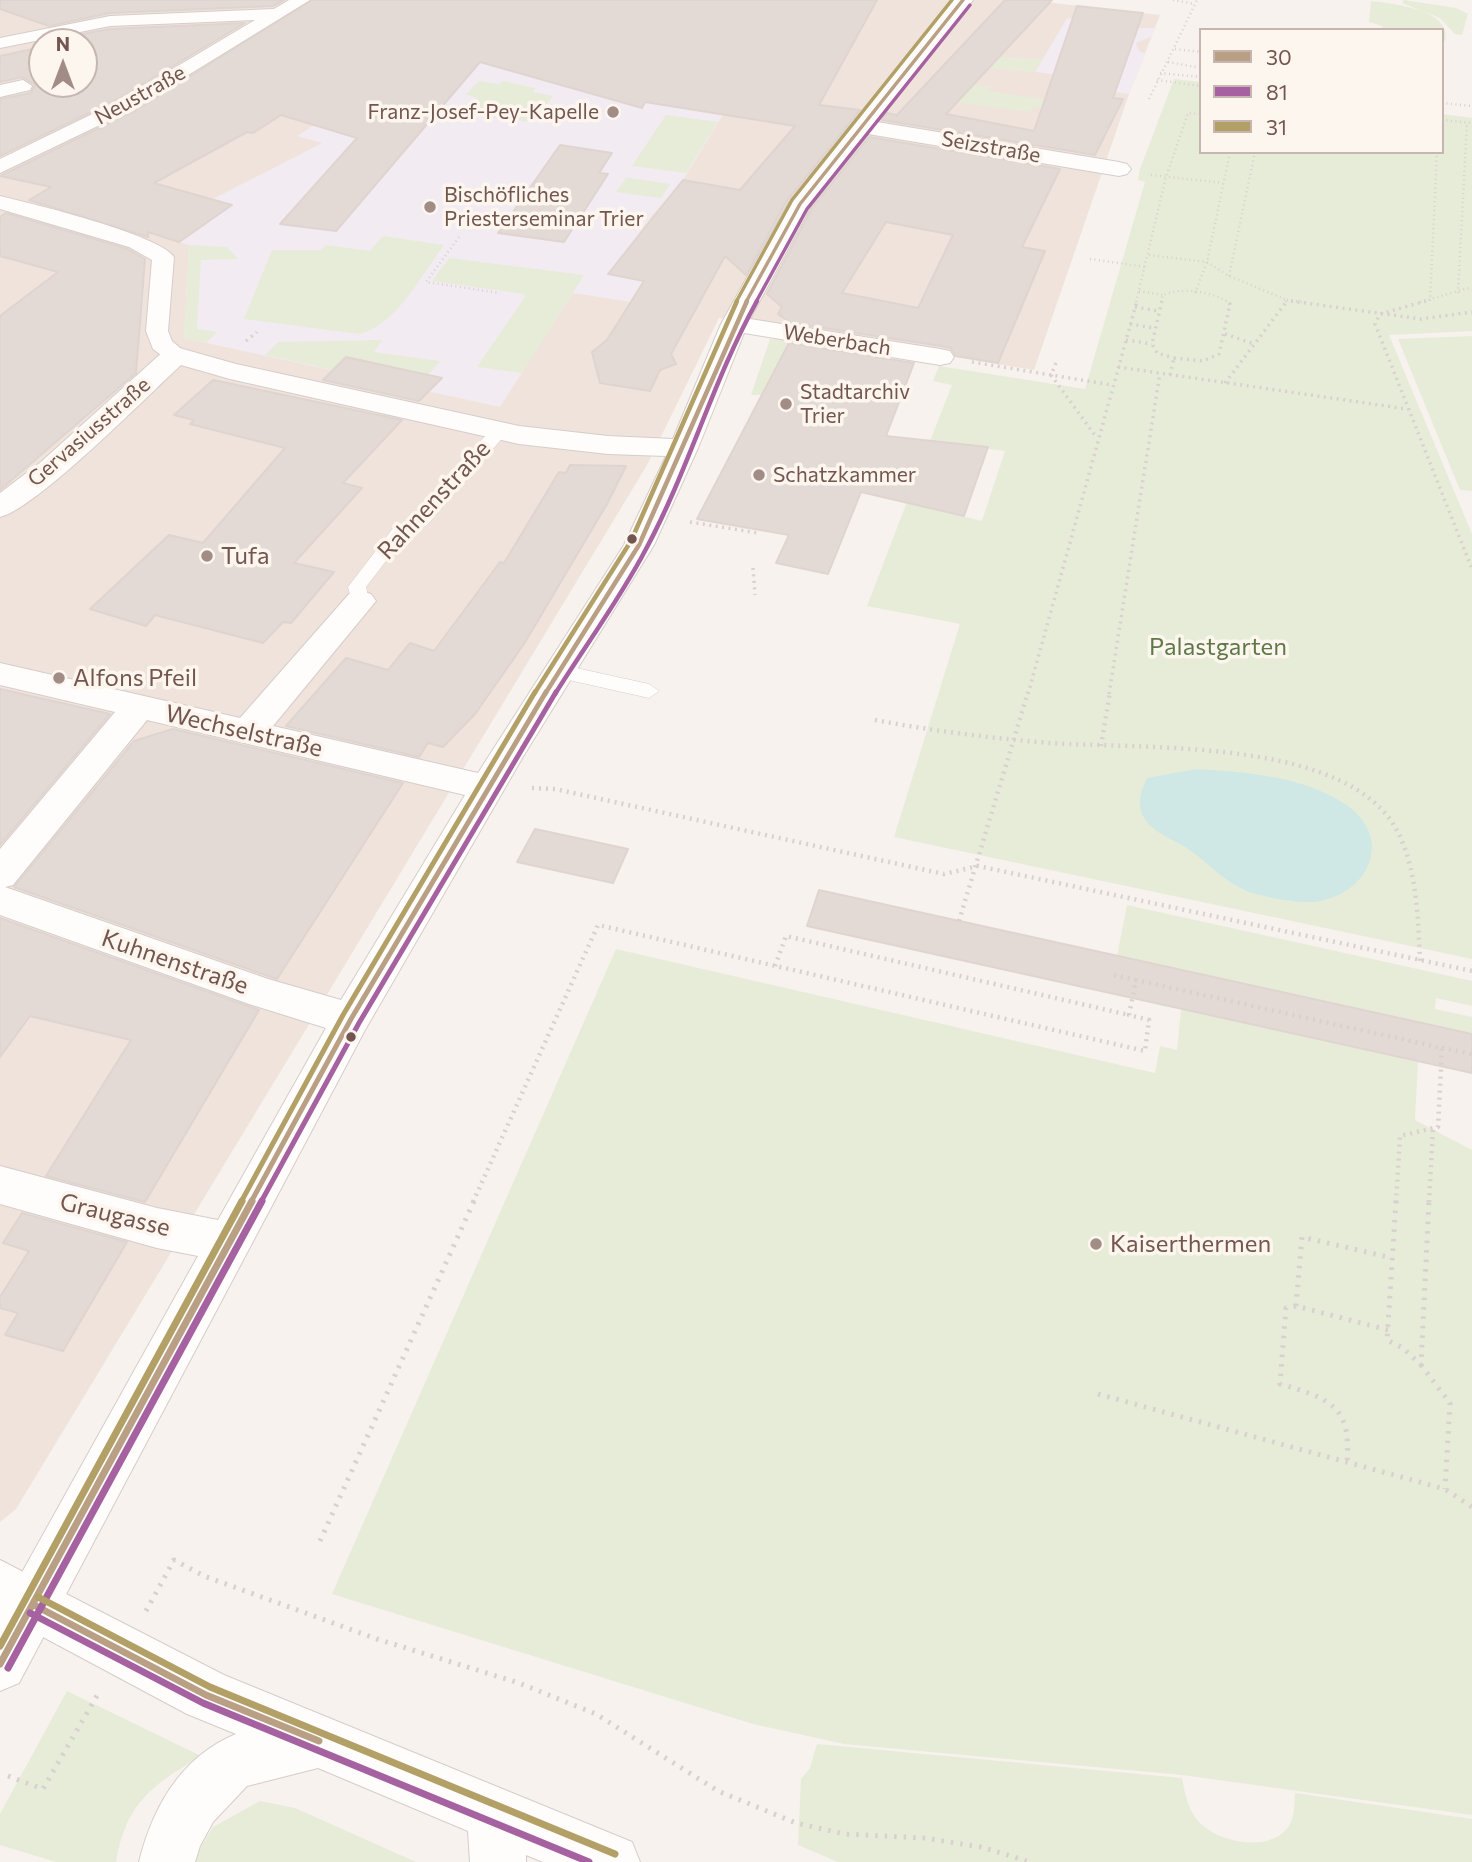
<!DOCTYPE html>
<meta charset="utf-8">
<style>
body{margin:0}
#map{position:relative;width:1472px;height:1862px;overflow:hidden;background:#f7f2ed;font-family:Commissioner,sans-serif}
canvas{display:block}
.legend{position:absolute;left:1199px;top:28px;width:245px;height:126px;box-sizing:border-box;background:#fdf6ef;border:2px solid #c6b6af;margin:0;padding:9px 12px;list-style:none;font-size:21px;color:#73564f}
.legend li{display:flex;align-items:center;gap:14px;height:35px}
.legend b{width:35px;border:2px solid #c6b6af}
.north{position:absolute;left:28px;top:28px;width:70px;height:70px;box-sizing:border-box;background:#fdf6ef;border:2px solid #c6b6af;border-radius:50%;rotate:0deg;font-size:19px;font-weight:700;line-height:28px;text-align:center;color:#73564f}
.north::after{content:'';display:block;margin:auto;width:24px;height:32px;background:#a18d86;clip-path:polygon(50% 0,100% 100%,50% 72%,0 100%)}
</style>
<div id="map">
<canvas width="1472" height="1862"></canvas>
<ul class="legend">
<li><b style="height:9px;background:#b9a084"></b>30</li>
<li><b style="height:9px;background:#a661a1"></b>81</li>
<li><b style="height:9px;background:#b2a066"></b>31</li>
</ul>
<div class="north">N</div>
</div>
<script>
const context = document.querySelector('canvas').getContext('2d');
context.lineJoin = 'round';
function fill(path, color) { context.fillStyle = color; context.fill(path, 'evenodd'); }
function stroke(path, color, width, dash) { context.strokeStyle = color; context.lineWidth = width; context.lineCap = dash ? 'butt' : 'round'; context.setLineDash(dash || []); context.stroke(path); }
function label(font, color, halo, rows, align = 'center') {
  context.font = font + ' Commissioner,sans-serif'; context.lineWidth = 7; context.setLineDash([]); context.textBaseline = 'middle'; context.strokeStyle = halo; context.fillStyle = color; for (const [text, x, y, turn = 0] of rows) {
    context.save(); context.translate(x, y); context.rotate((+turn || 0) * Math.PI / 180); context.textAlign = isNaN(turn) ? turn : align; if (halo) context.strokeText(text, 0, 0); context.fillText(text, 0, 0); context.restore();
  }
}
fill(new Path2D(`
 M0,0H1027L1160,15L1129,94L1034,370L719,318L647,465L16,1509L0,1522ZM42,42H84V84H42Z`), '#efe3db');
fill(new Path2D(`
 M366,0H380L676,107L723,115L683,180L650,218L609,274L644,281L631,302L573,293L500,407L184,338L189,245L158,235L213,199L322,143L297,136L334,112Z
 M1067,18L1138,28H1156L1151,37L1136,43L1139,51L1146,54L1129,94L1073,87L1076,77L1035,72Z`), '#f2ebf2');
fill(new Path2D(`
 M1404,0L1456,8L1468,14L1462,35L1455,34L1440,18L1402,3Z
 M1371,1C1393,4 1448,8 1446,39L1442,45V30H1382V26L1369,22Z
 M999,57L1043,59L1035,72L988,68Z
 M1174,79L1201,82V152H1442V114L1472,118V331L1389,335L1472,534V959L894,837L960,624L867,606L907,502L982,521L1005,451L930,441L952,385L933,381L939,366L1085,389L1145,182L1138,180L1140,169Z
 M479,81L499,84L503,81L535,88L533,92L553,96L532,122L466,114L478,99L466,94Z
 M973,84L991,87L989,91L1062,102L1046,109L1033,107L1030,112L955,102Z
 M666,115L718,122L686,173L632,166Z
 M626,178H630L670,184L661,198L616,192Z
 M383,236L444,245C421,275 398,323 360,334L244,319L272,250H321L326,245L370,251Z
 M189,245L227,247L238,259L201,260L197,329L217,332L206,343L184,338Z
 M449,258L584,275L522,373L477,367L525,297L524,294L432,281Z
 M1472,336V491L1460,490L1398,339Z
 M770,339L789,340L782,356L861,368L854,384L774,371L761,395H751Z
 M382,340L374,352L440,361L428,375L346,357L333,370L265,355L278,342Z
 M1127,905L1472,981V1006L1436,998L1435,1009L1472,1017V1034L1117,956Z
 M616,949L1155,1073L1160,1046L1177,1050L1181,1009L1418,1062L1415,1120L1472,1150V1815L1182,1775L844,1744L753,1724L332,1594Z
 M67,1691L201,1756C153,1785 126,1802 116,1862H56L0,1845V1814Z
 M817,1744L1182,1778C1185,1794 1188,1811 1200,1823C1219,1842 1265,1852 1286,1830C1295,1820 1294,1806 1295,1793L1472,1819V1862H838L798,1845L801,1779L810,1768Z
 M260,1801L295,1808L416,1862H192L213,1827Z`), '#e7ecd9');
fill(new Path2D(`
 M1196,769C1246,772 1303,776 1345,804C1393,836 1372,890 1321,901C1301,905 1271,898 1252,893C1222,883 1205,857 1178,843C1147,828 1129,813 1147,778Z`), '#d0e8e5');
const building = new Path2D(`
 M0,0H284L273,6L110,13L49,26L0,9Z
 M312,0H877L819,105L860,110L786,202L746,275L725,256L671,354L676,364L660,370L650,391L600,383L592,352L607,340L644,281L608,274L683,180L740,190L795,126L645,102L642,108L480,62L336,231L280,224L357,138L281,115L253,133L247,132L154,183L232,205L179,242L148,232V237L29,200L51,187L0,176L134,111Z
 M1005,0H1052L946,114L1034,131L1077,6L1143,13L1113,98L1123,99L1095,155L882,120L887,113L897,115Z
 M245,23L118,99L0,156V99L31,93L35,85L22,77L0,82V56L42,47V84H84V42H66L85,38L77,35L110,29Z
 M869,137L1060,169L1022,247L1045,251L998,363L956,356L951,348L941,346L791,323L778,314L782,307L767,294L813,207ZM886,222L953,235L918,308L842,293Z
 M560,145L612,153L599,173L608,174L564,242L498,233Z
 M6,213L128,249L145,259L136,373L0,490V316L58,272L0,256V217Z
 M789,343L914,363L886,436L988,447L964,516L861,492L828,574L776,563L789,535L697,519Z
 M346,357L442,378L419,401L323,380Z
 M213,380L402,420L343,483L362,488L294,563L334,572L291,623L283,622L263,643L155,615L146,626L90,609L169,535L203,543L285,448L190,424L194,420L174,415Z
 M570,465L626,466L607,504L524,644L475,714L443,747L428,743L419,757L286,726L346,658L388,670L410,643L434,651L500,562L504,563L559,472L566,473Z
 M0,689L110,714L0,845Z
 M173,729L403,783L277,979L14,887L134,741Z
 M535,829L628,849L613,883L517,862Z
 M819,890L1472,1034V1073L807,926Z
 M0,918L259,1010L145,1202L46,1176L131,1040L30,1016L0,1057Z
 M22,1213L127,1242L63,1351L5,1335L18,1313L0,1308V1297L29,1251L3,1243Z`);
fill(building, '#e3dad5');
stroke(building, '#dfd4d0', 2);
const service = new Path2D(`
 M499,426L507,431L505,435L427,525L406,535L366,587L369,601L367,605H353L348,587L394,527L415,517L493,427Z
 M558,664L649,684L659,691L649,698L551,676L548,671L551,666Z`);
const pedestrian = new Path2D(`
 M289,0H310L133,109L0,173V159L119,101L255,20L110,26L0,48V38L110,16L274,9Z
 M23,80L32,86L30,90L0,97V85Z
 M0,196C33,204 158,234 174,257L168,331L172,341L188,355L184,360H168L153,349L146,331L152,260L129,247L0,209Z`);
const minor = new Path2D(`
 M952,0H973L877,122L1119,162L1127,164L1131,169L1127,174L1119,176L868,134L811,206L750,319L940,349L950,351L954,357L950,363L940,365L744,333L698,448L654,545L524,755L365,1030L19,1683L0,1691V1612L198,1256L157,1248L0,1204V1166L157,1208L218,1220L326,1028L249,1004L0,915V849L115,712L0,685V663L240,718L349,594L360,591L371,594L376,601L273,726L478,773L624,545L666,456L608,454L519,444L230,379L181,365C146,397 37,508 0,517V493L41,462L166,349L176,347L236,364L519,426L608,436L673,439L721,324L788,204ZM147,720L465,795L341,1000L268,979L5,887L13,885Z`);
const secondary = new Path2D(`
 M0,1560L224,1675L632,1842L640,1862H543L526,1855V1862H470L468,1831L318,1768L247,1786L213,1822L200,1846L195,1862H139C153,1806 181,1757 236,1734L187,1714L0,1614Z`);
stroke(service, '#d6cdca', 1);
stroke(pedestrian, '#d6cdca', 2);
stroke(minor, '#d6cdca', 2);
stroke(secondary, '#d6cdca', 2);
stroke(new Path2D(`
 M1173,0L1195,4
 M1175,49L1201,52
 M1168,62L1201,68
 M1160,73L1201,77
 M1157,80L1201,86
 M1149,99L1197,0
 M1442,103L1472,106
 M1442,120L1472,123
 M1151,175L1223,183
 M459,237L426,282L500,293
 M1149,255L1207,262L1229,276L1287,300L1285,302
 M1090,259L1146,267
 M1229,276L1255,152
 M1139,291L1163,295
 M1195,293L1207,262L1230,152
 M1458,293L1467,123
 M1287,300L1304,302
 M1430,301L1437,152
 M1136,302L1166,177L1188,113L1201,114
 M1161,302L1163,295C1184,287 1209,291 1228,302
 M1420,302L1472,287`), '#d9d0cf', 2.5, [1, 3.5]);
stroke(new Path2D(`
 M1162,301L1152,344L1157,353L1174,358
 M1291,301L1421,319L1472,312
 M1426,301L1380,314L1375,324L1472,569
 M1135,307L1159,311
 M1130,324L1154,328
 M1225,334L1254,344
 M1126,340L1152,344
 M246,341L257,332
 M1174,358L1203,361L1219,354L1230,304L1225,301
 M972,362L1112,385
 M1056,363L1051,375L1097,438
 M1118,367L1407,409
 M1170,375L1174,358
 M1225,383L1287,301
 M690,522L758,533
 M753,568L755,595
 M1028,694L1137,301
 M1109,694L1160,373`), '#d9d0cf', 3.5, [2, 4.5]);
stroke(new Path2D(`
 M875,720C933,731 991,738 1049,743C1142,749 1320,739 1385,813C1417,850 1418,915 1420,961
 M1101,746L1110,692
 M532,788L555,789L944,874L978,866L1472,971
 M959,921L1028,692
 M775,966L786,936L1129,1015
 M1114,975L1136,980
 M1442,1048L1472,1054
 M473,1202L598,925L1145,1051L1149,1020L1129,1015L1136,980L1442,1048L1438,1127L1400,1136L1396,1202
 M1429,1202L1433,1129`), '#d9d0cf', 4.5, [2, 5]);
stroke(new Path2D(`
 M1396,1201L1387,1340L1403,1348L1421,1365L1429,1201
 M1296,1306L1286,1308L1280,1384C1329,1398 1352,1406 1347,1462
 M1388,1330L1296,1306L1302,1237L1392,1258
 M1421,1365L1450,1403L1445,1489
 M1098,1394L1445,1489L1472,1507
 M320,1541L474,1201
 M146,1611L174,1560L204,1576L377,1639L519,1683L596,1714L718,1791L796,1823L844,1834L924,1838L981,1847L1030,1862
 M8,1776L43,1789L99,1692`), '#d9d0cf', 5, [2.5, 7]);
fill(service, '#fefdfc');
fill(pedestrian, '#fefdfc');
fill(minor, '#fefdfc');
fill(secondary, '#fefdfc');
stroke(new Path2D(`
 M746,302L800,204L963,0`), '#b9a084', 3.5);
stroke(new Path2D(`
 M545,694L639,545L747,301`), '#b9a084', 4.5);
stroke(new Path2D(`
 M251,1202L351,1019L546,692`), '#b9a084', 5);
stroke(new Path2D(`
 M34,1605L206,1695L319,1741
 M0,1664L252,1201`), '#b9a084', 7);
stroke(new Path2D(`
 M756,302L807,209L970,5`), '#a661a1', 3.5);
stroke(new Path2D(`
 M555,694C585,646 620,599 646,549C689,469 713,380 757,301`), '#a661a1', 4.5);
stroke(new Path2D(`
 M261,1202L359,1023L556,692`), '#a661a1', 5);
stroke(new Path2D(`
 M30,1613L203,1703L589,1862
 M8,1668L262,1201`), '#a661a1', 7);
stroke(new Path2D(`
 M736,302L792,200L952,0`), '#b2a066', 3.5);
stroke(new Path2D(`
 M534,694L631,541L737,301`), '#b2a066', 4.5);
stroke(new Path2D(`
 M241,1202L343,1015L535,692`), '#b2a066', 5);
stroke(new Path2D(`
 M38,1597L210,1687L615,1854
 M0,1646L242,1201`), '#b2a066', 7);
for (const [x, y, r, color] of [
 [613,112,7,"#a18d86"],
 [430,207,7,"#a18d86"],
 [786,404,7,"#a18d86"],
 [759,475,7,"#a18d86"],
 [632,539,6,"#73564f"],
 [207,556,7,"#a18d86"],
 [59,678,7,"#a18d86"],
 [351,1037,6,"#73564f"],
 [1096,1244,7,"#a18d86"]
]) { const dot = new Path2D(); dot.arc(x, y, r, 0, 2 * Math.PI); context.fillStyle = color; context.fill(dot); stroke(dot, '#fdf6ef', 2.5); }
label('21px', '#73564f', '#fdf6ef', [
 ["Neustraße",140,95,-29],
 ["Seizstraße",991,147,10],
 ["Weberbach",837,340,9],
 ["Gervasiusstraße",89,432,-41]
]);
label('21px', '#73564f', '#fdf6ef', [
 ["Franz-Josef-Pey-Kapelle",599,112,"right"],
 ["Bischöfliches",444,195],
 ["Priesterseminar Trier",444,219],
 ["Stadtarchiv",800,392],
 ["Trier",800,416],
 ["Schatzkammer",773,475]
], 'left');
label('24px', '#73564f', '#fdf6ef', [
 ["Rahnenstraße",434,500,-47],
 ["Wechselstraße",244,731,13],
 ["Kuhnenstraße",175,962,19],
 ["Graugasse",115,1215,14]
]);
label('24px', '#73564f', '#fdf6ef', [
 ["Tufa",221,556],
 ["Alfons Pfeil",73,678],
 ["Kaiserthermen",1110,1244]
], 'left');
label('24px', '#5e7848', '#fdf6ef', [
 ["Palastgarten",1218,647]
]);
</script>
